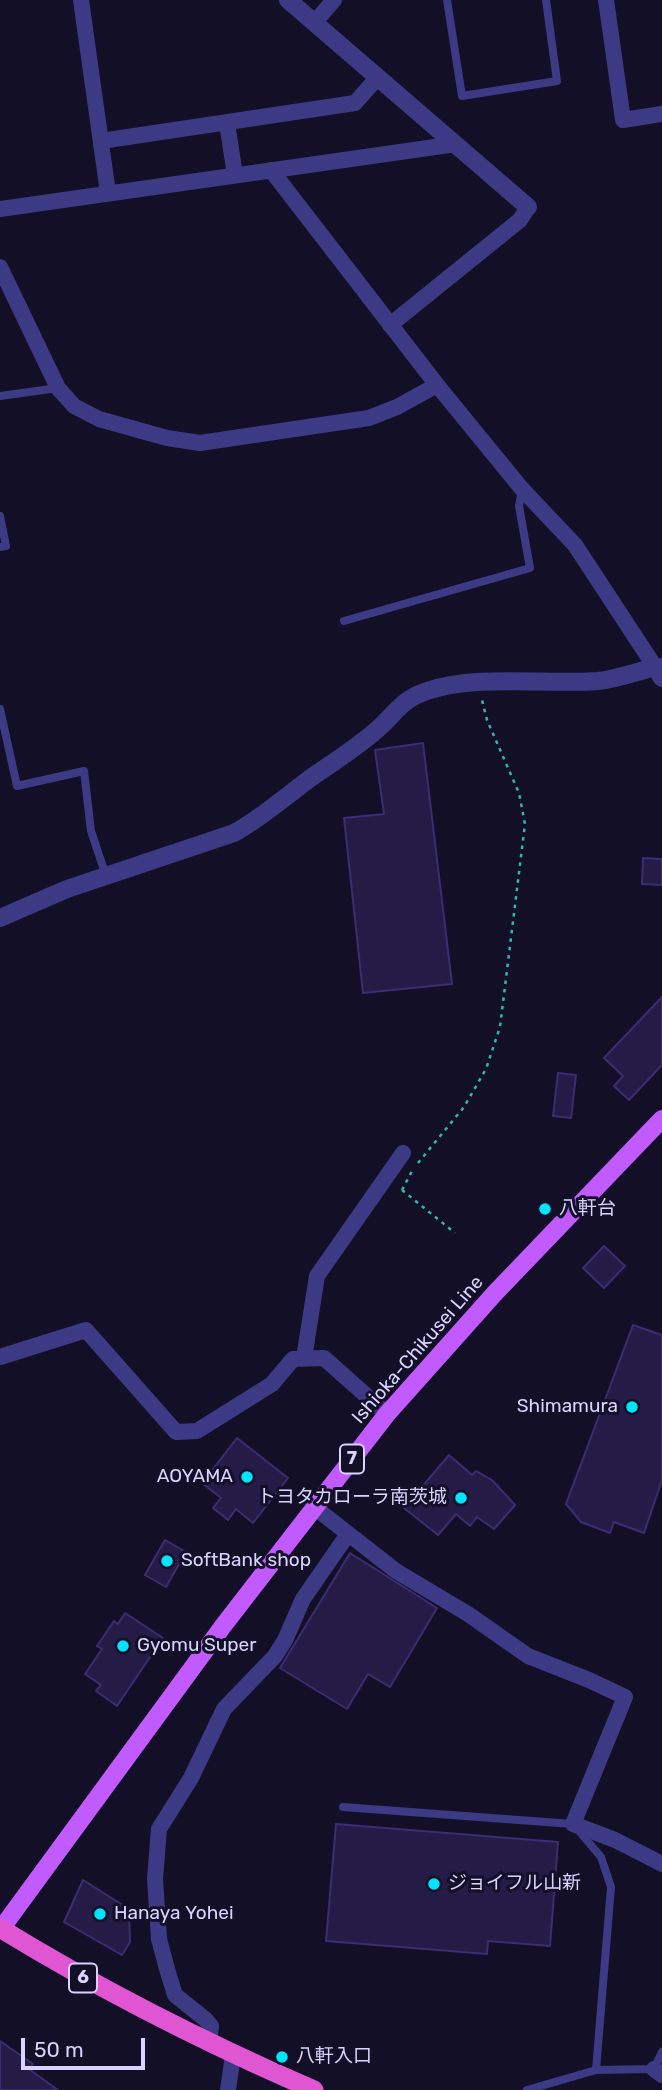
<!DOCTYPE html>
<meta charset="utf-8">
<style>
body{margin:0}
#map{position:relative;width:662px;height:2090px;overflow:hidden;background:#130f26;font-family:Rubik,sans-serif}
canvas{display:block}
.scale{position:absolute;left:21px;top:2038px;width:124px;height:32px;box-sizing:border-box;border:4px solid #d9d4ff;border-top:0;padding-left:9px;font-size:21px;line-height:24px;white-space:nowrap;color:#d9d4ff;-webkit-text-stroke:5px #130f26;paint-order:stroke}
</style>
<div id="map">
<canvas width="662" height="2090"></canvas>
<div class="scale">50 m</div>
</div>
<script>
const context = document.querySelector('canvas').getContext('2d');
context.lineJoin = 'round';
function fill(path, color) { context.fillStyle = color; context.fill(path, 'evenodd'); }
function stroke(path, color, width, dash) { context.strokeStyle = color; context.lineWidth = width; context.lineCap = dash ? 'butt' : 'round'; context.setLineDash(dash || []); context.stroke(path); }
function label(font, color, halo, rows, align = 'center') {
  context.font = font + ' Rubik,"Noto Sans JP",sans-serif'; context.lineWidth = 6; context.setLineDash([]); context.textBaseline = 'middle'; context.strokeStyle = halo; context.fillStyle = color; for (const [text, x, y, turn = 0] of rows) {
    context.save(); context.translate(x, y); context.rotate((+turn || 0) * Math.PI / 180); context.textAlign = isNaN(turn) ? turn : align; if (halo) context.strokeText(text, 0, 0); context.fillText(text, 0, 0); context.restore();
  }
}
const building = new Path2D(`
 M423,743L452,984L363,993L344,818L384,814L375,750Z
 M643,858L662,859V885L642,884Z
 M662,997V1065L629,1100L614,1086L623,1076L604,1058Z
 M558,1073L576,1075L571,1118L553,1116Z
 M604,1246L625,1266L604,1288L583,1268Z
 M633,1325L662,1335V1480L644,1533L614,1522L610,1533L581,1522L566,1504Z
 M237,1438L288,1478L253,1523L236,1509L228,1520L213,1508L221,1498L202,1483Z
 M449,1455L472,1475L476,1471L492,1480L515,1505L494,1529L477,1517L470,1526L456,1514L438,1535L404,1508Z
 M165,1540L186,1552L166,1587L145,1575Z
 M350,1553L437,1608L390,1687L368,1674L347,1709L280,1668Z
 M125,1613L163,1638L117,1706L96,1691L101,1685L85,1674L102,1649L97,1646L114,1621L118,1624Z
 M336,1824L558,1842L550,1946L488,1941L487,1954L326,1941Z
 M83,1880L129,1909L130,1942L122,1955L64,1922Z
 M0,2041L33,2064L29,2069L58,2090H0Z`);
fill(building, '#241b47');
stroke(building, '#3b2d73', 2);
stroke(new Path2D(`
 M418,1163L464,1107L486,1069L500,1027L525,824L519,793L487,720L482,700
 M402,1190L412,1171
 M402,1190L455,1233`), '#2fb8b0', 2.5, [3.5, 5]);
stroke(new Path2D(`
 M447,0L462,96L557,81L546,0
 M0,396L58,388
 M0,516L6,546L0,547
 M344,621L530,568L519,506L522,490
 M0,709L17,786L84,771L91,831L106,876
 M343,1807L573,1824L601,1857L611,1887L596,2070
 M527,2090L596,2070L654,2069L662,2052`), '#3d3a85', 8);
stroke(new Path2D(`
 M81,0L108,193
 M606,0L623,120L662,114
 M314,23L334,0
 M227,123L235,175
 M101,141L355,103L378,77
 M271,170L437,385L522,489L575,545L655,667L662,666
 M0,209L456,144
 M0,267L58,388L74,406L99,419L167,438L200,443L369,418L397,407L437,385
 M390,325L520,220L528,207
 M0,1357L86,1330L176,1432L197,1431L272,1384L293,1359L324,1358L387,1414
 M304,1358L317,1276L403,1153
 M314,1507L396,1571L468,1614L528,1656L589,1680L625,1697L573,1824L615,1840L662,1864
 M209,2043L211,2026L205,2019L175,1995L167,1969L159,1939L155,1879L159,1829L191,1778L224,1709L275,1656L285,1640L303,1599L348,1534
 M654,2069L662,2075
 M228,2090L233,2055`), '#3d3a85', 16);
stroke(new Path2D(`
 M288,0L528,207
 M0,918L67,889L234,833C263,817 286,796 312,777C335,761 361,745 381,726C398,710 403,699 427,691C477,674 545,685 598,681C618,679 636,672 655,667L662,678`), '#3d3a85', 18);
stroke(new Path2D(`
 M1,1929L223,1626L387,1414L495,1293L662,1119`), '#c25bff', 18);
stroke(new Path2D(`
 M0,1928C101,1990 206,2043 314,2090`), '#e055d1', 19);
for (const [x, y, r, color] of [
 [545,1209,7,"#00e5ff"],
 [632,1407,7,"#00e5ff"],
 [247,1477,7,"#00e5ff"],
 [461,1498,7,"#00e5ff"],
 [167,1561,7,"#00e5ff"],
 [123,1646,7,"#00e5ff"],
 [434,1884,7,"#00e5ff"],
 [100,1914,7,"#00e5ff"],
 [282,2057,7,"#00e5ff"]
]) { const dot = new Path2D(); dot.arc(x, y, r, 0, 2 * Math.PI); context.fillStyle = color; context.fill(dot); stroke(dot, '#130f26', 2.5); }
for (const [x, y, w] of [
 [352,1459,24],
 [83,1978,28]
]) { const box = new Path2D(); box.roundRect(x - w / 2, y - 14.5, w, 29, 5); context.fillStyle = '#130f26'; context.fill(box); stroke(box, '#d9d4ff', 2); }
label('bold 18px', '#d9d4ff', null, [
 ["7",352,1459],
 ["6",83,1978]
]);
label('19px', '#d9d4ff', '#130f26', [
 ["八軒台",559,1209],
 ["Shimamura",618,1407,"right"],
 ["AOYAMA",233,1477,"right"],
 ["トヨタカローラ南茨城",447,1498,"right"],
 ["SoftBank shop",181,1561],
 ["Gyomu Super",137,1646],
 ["ジョイフル山新",448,1884],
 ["Hanaya Yohei",114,1914],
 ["八軒入口",296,2057]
], 'left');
label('19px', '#d9d4ff', '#130f26', [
 ["Ishioka-Chikusei Line",418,1350,-49]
]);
</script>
